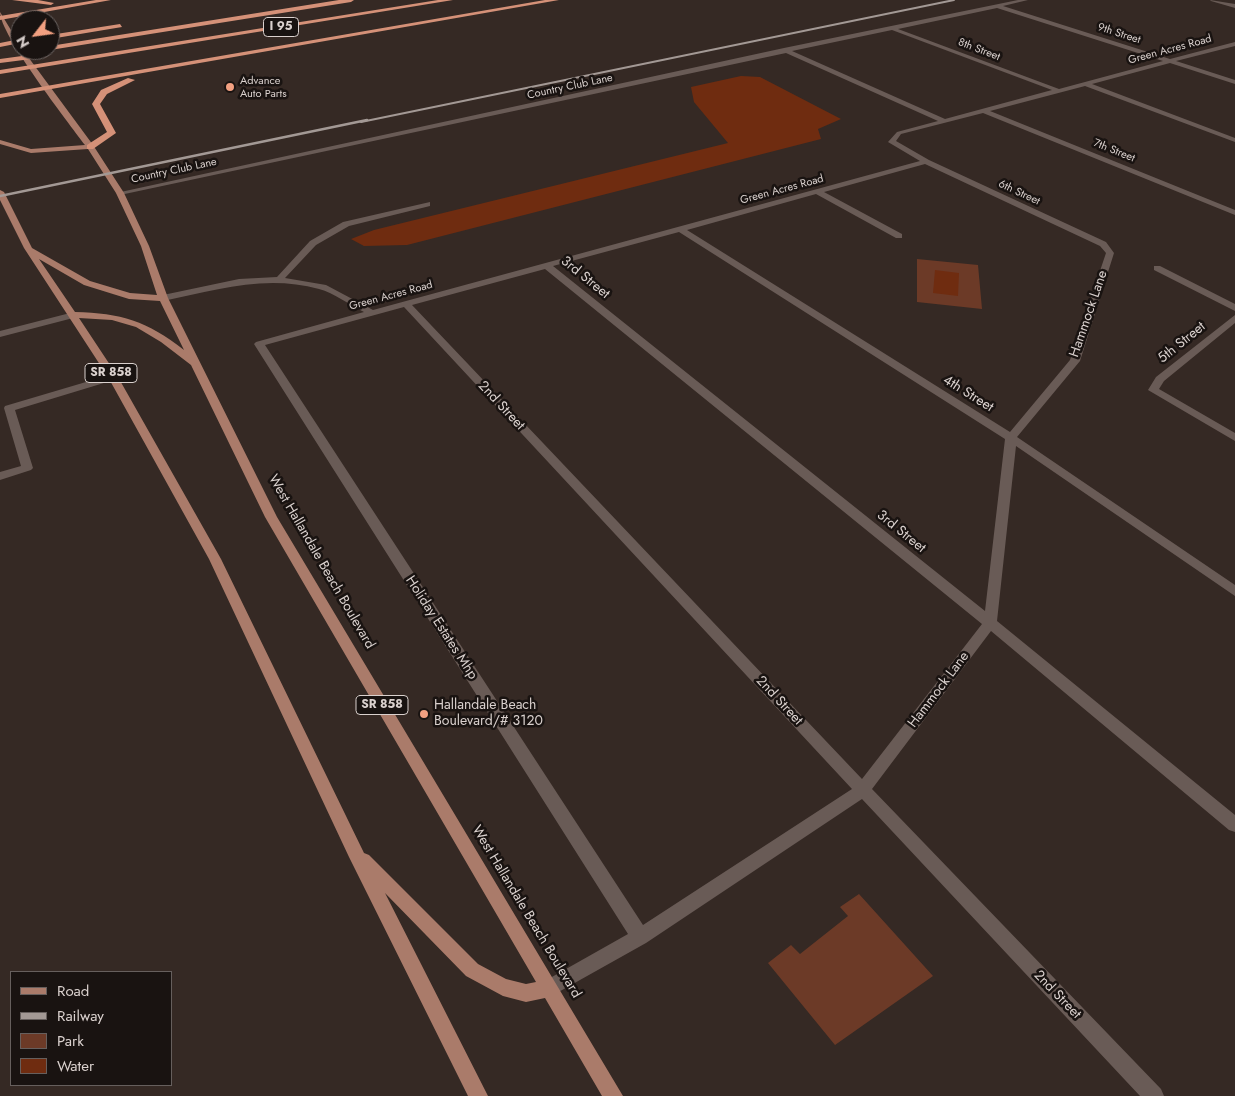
<!DOCTYPE html>
<style>
body{margin:0}
#map{position:relative;width:1235px;height:1096px;overflow:hidden;background:#352924;font-family:Jost,sans-serif}
canvas{display:block}
.legend{position:absolute;left:10px;top:971px;width:162px;height:115px;box-sizing:border-box;background:#191311;border:1px solid #665f5d;margin:0;padding:6px 9px;list-style:none;font-size:15px;color:#dad1ce}
.legend li{display:flex;align-items:center;gap:10px;height:25px}
.legend b{width:25px;border:1px solid #665f5d}
.north{position:absolute;left:10px;top:10px;width:50px;height:50px;box-sizing:border-box;background:#191311;border:1px solid #665f5d;border-radius:50%;rotate:240deg;font-size:14px;font-weight:700;line-height:20px;text-align:center;color:#dad1ce}
.north::after{content:'';display:block;margin:auto;width:18px;height:22px;background:#f2a081;clip-path:polygon(50% 0,100% 100%,50% 72%,0 100%)}
</style>
<div id="map">
<canvas width="1235" height="1096"></canvas>
<ul class="legend">
<li><b style="height:6px;background:#aa7b6a"></b>Road</li>
<li><b style="height:6px;background:#a39995"></b>Railway</li>
<li><b style="height:14px;background:#6c3a27"></b>Park</li>
<li><b style="height:14px;background:#6f2c10"></b>Water</li>
</ul>
<div class="north">N</div>
</div>
<script>
const context = document.querySelector('canvas').getContext('2d');
context.lineJoin = 'round';
function fill(path, color) { context.fillStyle = color; context.fill(path, 'evenodd'); }
function stroke(path, color, width, dash) { context.strokeStyle = color; context.lineWidth = width; context.lineCap = dash ? 'butt' : 'round'; context.setLineDash(dash || []); context.stroke(path); }
function label(font, color, halo, rows, align = 'center') {
  context.font = font + ' Jost,sans-serif'; context.lineWidth = 5; context.setLineDash([]); context.textBaseline = 'middle'; context.strokeStyle = halo; context.fillStyle = color; for (const [text, x, y, turn = 0] of rows) {
    context.save(); context.translate(x, y); context.rotate((+turn || 0) * Math.PI / 180); context.textAlign = isNaN(turn) ? turn : align; if (halo) context.strokeText(text, 0, 0); context.fillText(text, 0, 0); context.restore();
  }
}
fill(new Path2D(`
 M917,259L978,265L982,309L917,302Z
 M859,894L933,976L835,1045L768,963L791,945L800,954L848,916L840,907Z`), '#6c3a27');
fill(new Path2D(`
 M741,76L760,77L841,119L818,129L821,139L407,245L364,246L351,239L374,230L728,143L694,102L691,87Z
 M935,270L959,273L958,296L933,293Z`), '#6f2c10');
fill(new Path2D(`
 M1018,0H1028L1003,6L1170,59L1235,42V46L1176,61L1235,80V84L1170,63L1092,84L1235,138V142L1085,86L990,111L1235,210V215L983,113L901,134L896,141L929,160L1106,242L1114,253L1080,361L1017,437L1235,585V596L1016,446L997,621L1235,815V832L1229,830L991,631L872,789L1161,1089L1164,1096H1140L862,799L646,943L555,994L549,997L543,994L540,988L543,982L628,934L254,344L256,342L364,312C350,305 334,293 319,289C266,274 215,290 163,301L158,298L163,295L239,279L277,277L310,241L343,222L430,202V206L349,226L316,245L285,278L326,285L373,310L920,161L888,142L897,132L938,121L786,53L120,195L116,193L784,48ZM997,8L1163,61L1059,89L898,29ZM892,30L1052,90L945,119L792,51ZM925,164L1100,246L1106,253L1070,360L1010,432L687,230L816,194L896,238H902V234L824,192ZM679,232L1005,439L985,611L553,266ZM545,269L982,624L862,779L412,305ZM404,307L852,789L643,925L265,345Z
 M1210,0L1235,4V8L1211,1Z
 M1154,266H1160L1235,304V311L1154,270Z
 M74,312L79,315L77,317L0,337V331Z
 M1235,315V323L1164,381L1159,389L1235,433V441L1148,390L1156,377Z
 M113,374L118,377L117,379L15,410L33,468L31,470L0,480V472L21,466L4,408L5,406Z`), '#695b56');
fill(new Path2D(`
 M0,12L20,45V50H23L93,145L124,193L149,246L168,298L277,517L623,1096H602L545,998L526,1002L503,996L466,976L385,893L488,1096H468L349,857L209,559L108,377L24,248L0,200V190L4,192L32,248L90,281L130,293L157,295L141,246L116,193L88,149L31,153L0,144V140L31,149L85,145C68,122 0,35 0,12ZM39,259L84,285L129,299L160,301L184,350C147,321 121,313 75,312ZM79,318L112,320L136,327L161,342L191,365L265,517L536,982L526,984L506,979L478,964L369,855L364,853L221,559L118,377Z`), '#aa7b6a');
fill(new Path2D(`
 M12,0H38L54,3L51,5Z
 M96,0H111L0,20V16Z
 M339,0H354L351,2L50,50H49L50,46Z
 M438,0H453L0,74V70Z
 M545,0H559L0,98V94Z
 M120,24L122,27L50,39V35Z
 M20,39V43L0,47V43Z
 M44,53L47,57L0,63V59Z
 M128,78L135,80L107,94L100,104L116,133L93,149H87V145L107,132L92,104L101,90Z`), '#d59178');
stroke(new Path2D(`
 M361,122L954,0`), '#a39995', 2);
stroke(new Path2D(`
 M0,196L367,120`), '#a39995', 2.5);
for (const [x, y, r, color] of [
 [230,87,5,"#f2a081"],
 [424,714,5,"#f2a081"]
]) { const dot = new Path2D(); dot.arc(x, y, r, 0, 2 * Math.PI); context.fillStyle = color; context.fill(dot); stroke(dot, '#191311', 2); }
label('11px', '#dad1ce', '#191311', [
 ["9th Street",1119,34,18],
 ["8th Street",979,50,21],
 ["Green Acres Road",1170,50,-15],
 ["Country Club Lane",570,87,-12],
 ["7th Street",1114,151,22],
 ["Country Club Lane",174,171,-12],
 ["Green Acres Road",782,190,-15],
 ["6th Street",1019,193,25],
 ["Green Acres Road",391,296,-15]
]);
label('11px', '#dad1ce', '#191311', [
 ["Advance",240,81],
 ["Auto Parts",240,94]
], 'left');
for (const [x, y, w] of [
 [281,27,35],
 [111,373,52],
 [382,705,52]
]) { const box = new Path2D(); box.roundRect(x - w / 2, y - 9.5, w, 19, 4); context.fillStyle = '#191311'; context.fill(box); stroke(box, '#dad1ce', 1); }
label('bold 12px', '#dad1ce', null, [
 ["I 95",281,27],
 ["SR 858",111,373],
 ["SR 858",382,705]
]);
label('14px', '#dad1ce', '#191311', [
 ["3rd Street",585,278,39],
 ["Hammock Lane",1089,314,-71],
 ["5th Street",1182,343,-39],
 ["4th Street",968,394,32],
 ["2nd Street",501,406,47],
 ["3rd Street",901,532,39],
 ["West Hallandale Beach Boulevard",321,562,60],
 ["Holiday Estates Mhp",441,628,57],
 ["Hammock Lane",939,690,-53],
 ["2nd Street",779,701,47],
 ["West Hallandale Beach Boulevard",526,912,59],
 ["2nd Street",1057,995,46]
]);
label('14px', '#dad1ce', '#191311', [
 ["Hallandale Beach",434,706],
 ["Boulevard/# 3120",434,722]
], 'left');
</script>
